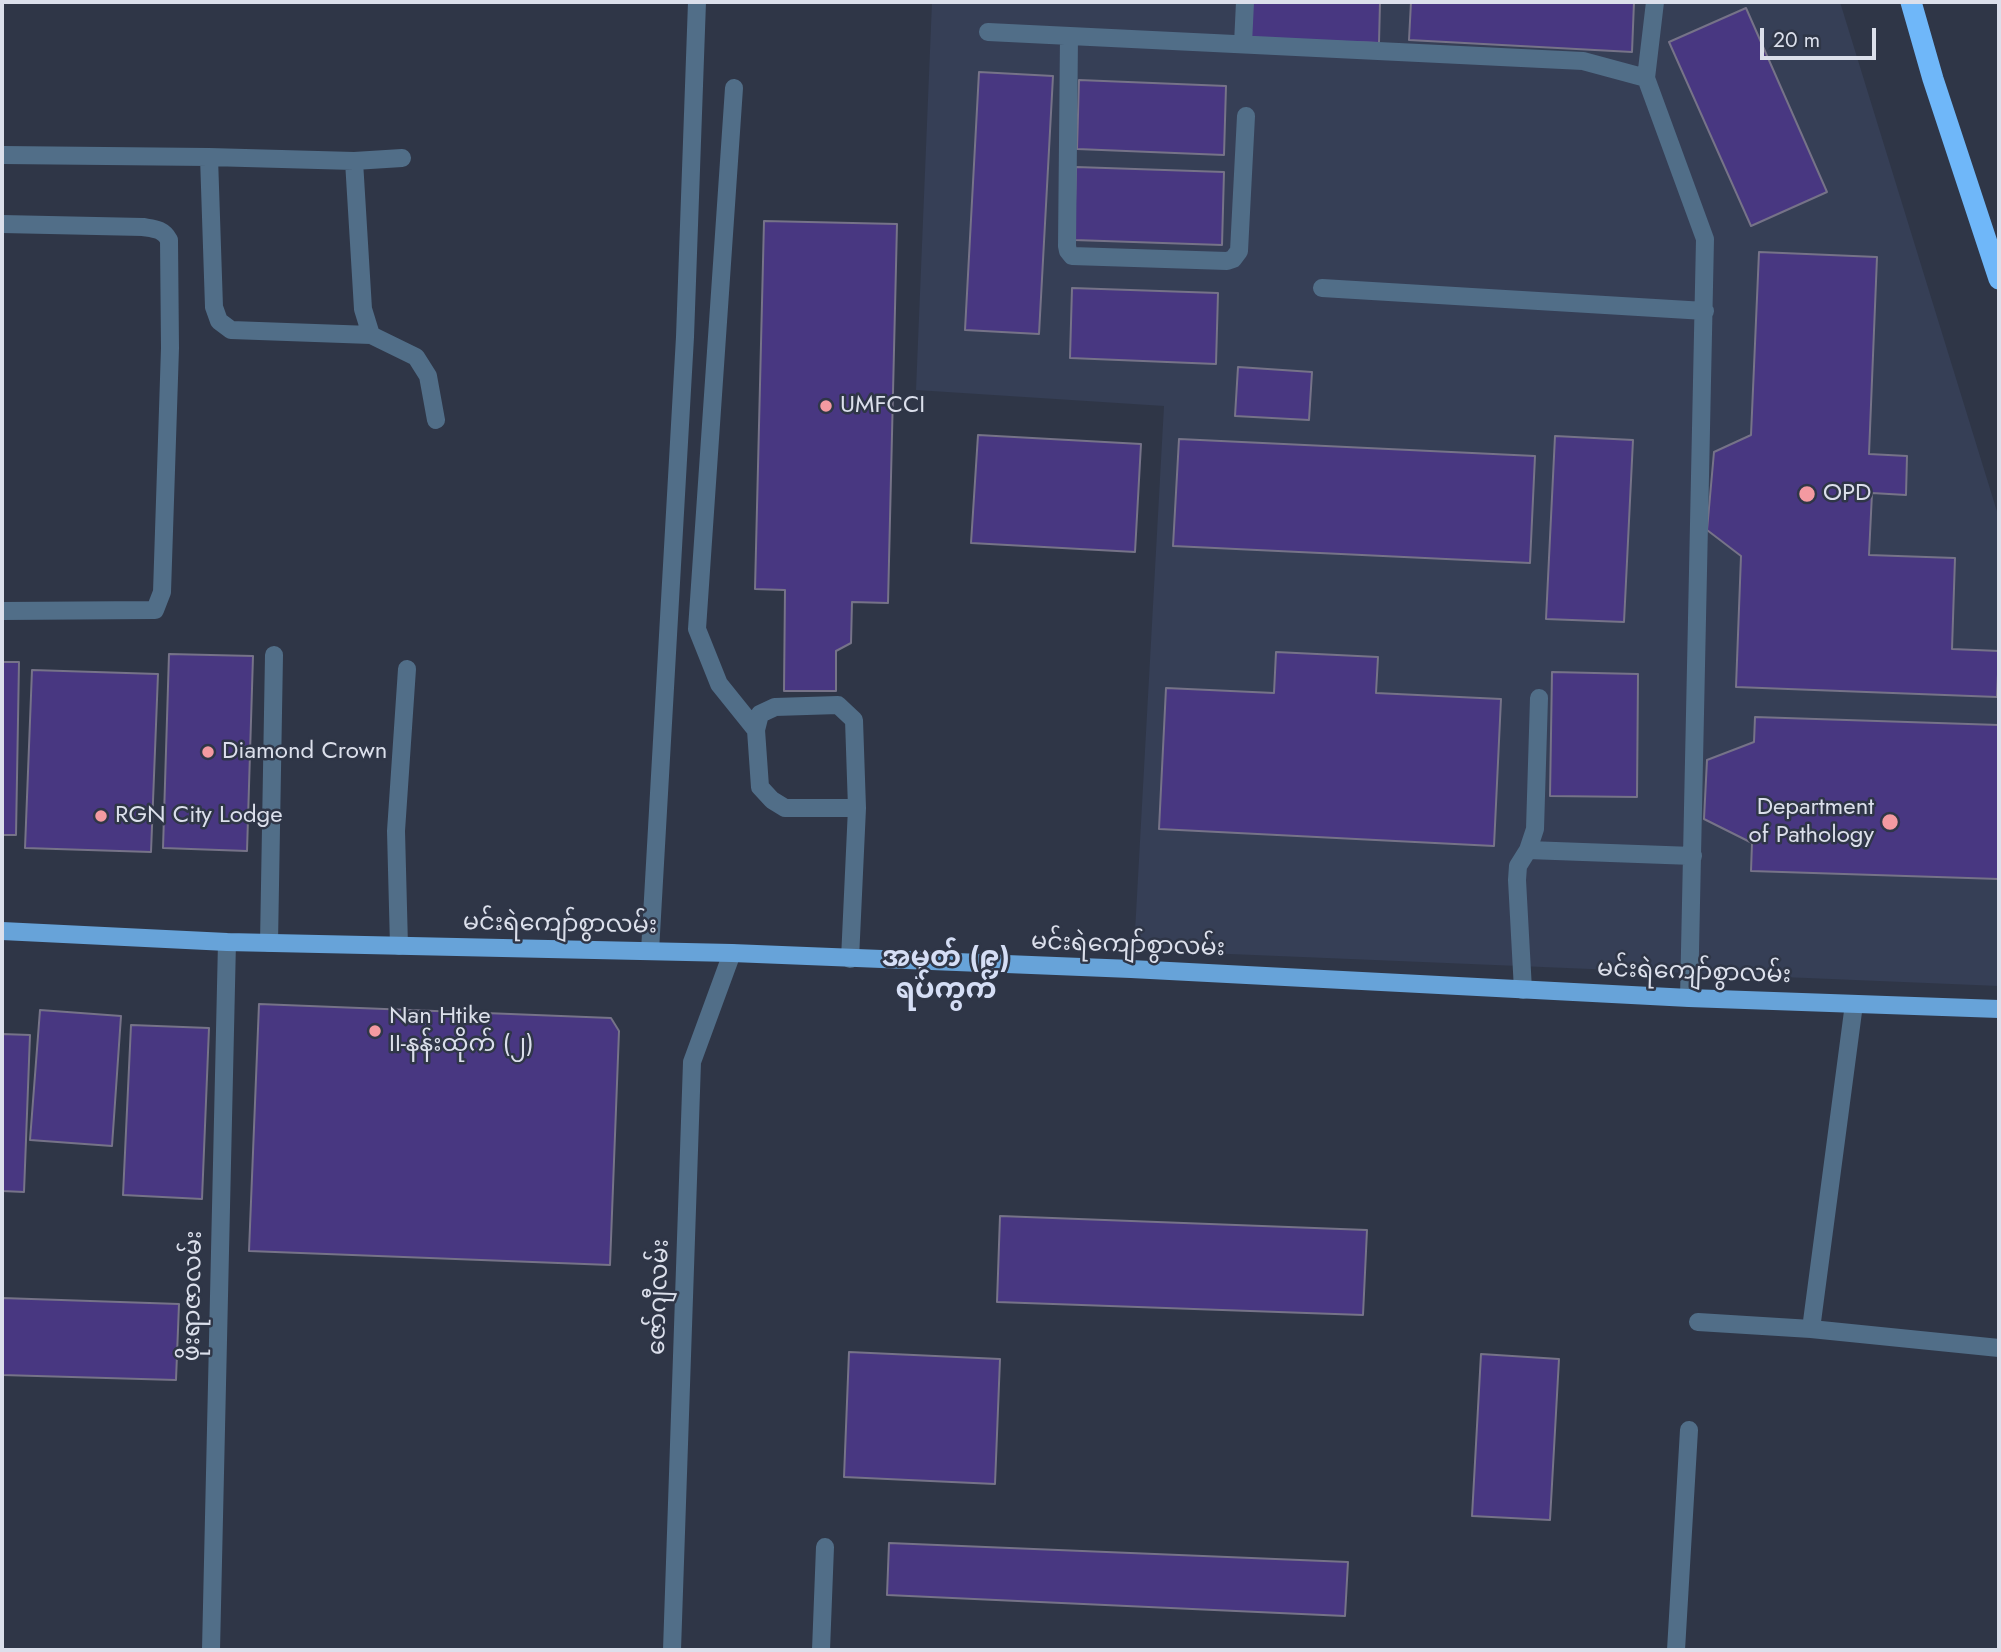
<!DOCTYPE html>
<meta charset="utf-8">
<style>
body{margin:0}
#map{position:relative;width:2001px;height:1652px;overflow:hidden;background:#2f3647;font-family:Jost,sans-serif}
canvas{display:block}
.frame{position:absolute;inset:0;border:4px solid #dbdfeb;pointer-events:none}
.scale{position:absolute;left:1760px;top:28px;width:116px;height:32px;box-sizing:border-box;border:4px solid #dbdfeb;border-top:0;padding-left:9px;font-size:21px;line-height:24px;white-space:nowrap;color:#dbdfeb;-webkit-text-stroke:5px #2f3647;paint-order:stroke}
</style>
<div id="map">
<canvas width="2001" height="1652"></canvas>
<div class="frame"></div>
<div class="scale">20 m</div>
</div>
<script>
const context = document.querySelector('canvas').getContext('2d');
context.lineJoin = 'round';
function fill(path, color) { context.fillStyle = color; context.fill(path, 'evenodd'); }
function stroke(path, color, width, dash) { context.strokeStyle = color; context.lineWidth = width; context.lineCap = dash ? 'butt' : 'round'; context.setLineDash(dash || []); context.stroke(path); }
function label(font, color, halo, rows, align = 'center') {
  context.font = font + ' Jost,"Noto Sans Myanmar",sans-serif'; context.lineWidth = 5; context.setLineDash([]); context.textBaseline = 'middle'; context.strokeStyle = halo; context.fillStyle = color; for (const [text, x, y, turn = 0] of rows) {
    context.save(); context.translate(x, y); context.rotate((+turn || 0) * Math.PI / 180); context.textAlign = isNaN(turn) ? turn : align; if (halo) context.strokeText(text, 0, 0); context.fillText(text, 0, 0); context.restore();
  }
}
fill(new Path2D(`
 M932,2H1840L1999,518V986L1134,950L1164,406L916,390Z`), '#363f56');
const building = new Path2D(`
 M1251,2H1380L1379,43L1250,39Z
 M1411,2H1634L1632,52L1409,40Z
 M1746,8L1827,192L1751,226L1669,42Z
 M979,72L1053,76L1039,334L965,330Z
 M1079,80L1226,86L1224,155L1077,149Z
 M1076,167L1224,172L1222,245L1074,240Z
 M764,221L897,224L888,603L852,602L851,643L836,651V691H784L785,590L755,589Z
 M1759,252L1877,257L1869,454L1907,456L1906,495L1872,493L1869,555L1955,558L1952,649L1999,651L1997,697L1736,687L1741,556L1707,530L1714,452L1751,435Z
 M1072,288L1218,293L1216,364L1070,358Z
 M1238,367L1312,372L1309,420L1235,416Z
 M978,435L1141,444L1135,552L971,543Z
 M1555,436L1633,440L1624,622L1546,619Z
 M1179,439L1535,456L1530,563L1173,546Z
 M1276,652L1378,657L1376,693L1501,699L1494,846L1159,829L1166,688L1274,693Z
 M169,654L253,656L247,851L163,848Z
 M2,662H19L16,835H2Z
 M32,670L158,674L151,852L25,848Z
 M1552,672L1638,674L1637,797L1550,796Z
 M1755,717L1999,725V879L1751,871L1752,843L1704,819L1707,760L1754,742Z
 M259,1004L611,1018L619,1031L610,1265L249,1251Z
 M40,1010L121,1016L112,1146L30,1140Z
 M131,1025L209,1028L202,1199L123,1195Z
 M2,1034L30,1035L24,1192L2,1191Z
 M1000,1216L1367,1230L1363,1315L997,1302Z
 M2,1298L179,1304L176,1380L2,1375Z
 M849,1352L1000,1359L995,1484L844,1477Z
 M1481,1354L1559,1359L1550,1520L1472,1516Z
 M889,1543L1348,1562L1345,1616L887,1595Z`);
fill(building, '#483781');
stroke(building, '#767388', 2);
stroke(new Path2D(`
 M988,32L1583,61L1646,78L1705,239L1689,998
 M1069,36L1067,246L1068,251L1072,256L1227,261L1233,259L1239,251L1246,116
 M1243,44L1245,2
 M1646,78L1655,2
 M734,88L697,629L719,684L756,730
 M2,155L209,157L354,161L402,158
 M209,157L214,307L219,321L231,330L371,335
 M354,161L363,309L371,335L416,357L428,376L436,420
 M2,224L143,227C155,229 163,229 169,240L170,348L162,592L155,610L2,611
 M1322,288L1705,311
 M1539,698L1535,829L1528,850L1693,856
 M269,943L274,655
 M399,946L396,831L407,669
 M650,951L685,337L697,2
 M850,959L857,808L854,720L838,705L775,707L760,714L756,730L760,787L772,800L785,808H857
 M1523,990L1517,880L1518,866L1528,850
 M1698,1322L1811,1329L1999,1348
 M1811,1329L1854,1004
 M211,1650L227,942
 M672,1650L692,1062L732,953
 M821,1650L825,1547
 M1676,1650L1689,1430`), '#516e88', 18);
stroke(new Path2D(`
 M2,931L227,942L732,953L1131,969L1689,998L1999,1009`), '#67a3d9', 18);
stroke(new Path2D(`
 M1911,2L1933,79L1999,279`), '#6fb7f9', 21);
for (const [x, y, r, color] of [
 [826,406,7,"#f49aa1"],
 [1807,494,9,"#f49aa1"],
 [208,752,7,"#f49aa1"],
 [101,816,7,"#f49aa1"],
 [1890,822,9,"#f49aa1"],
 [375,1031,7,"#f49aa1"]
]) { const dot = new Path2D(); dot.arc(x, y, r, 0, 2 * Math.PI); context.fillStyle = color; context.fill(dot); stroke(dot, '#2f3647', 2.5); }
label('24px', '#dbdfeb', '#2f3647', [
 ["UMFCCI",840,406],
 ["OPD",1823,494],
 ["Diamond Crown",222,752],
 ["Department",1874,808,"right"],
 ["of Pathology",1874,836,"right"],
 ["RGN City Lodge",115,816],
 ["Nan Htike",389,1017],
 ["II-နန်းထိုက် (၂)",389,1045]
], 'left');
label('24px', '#dbdfeb', '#2f3647', [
 ["မင်းရဲကျော်စွာလမ်း",560,925,1],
 ["မင်းရဲကျော်စွာလမ်း",1128,946,2],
 ["မင်းရဲကျော်စွာလမ်း",1694,973,2],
 ["ဖိုးရာဇာလမ်း",194,1296,-89],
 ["ဇော်ဂျီလမ်း",660,1297,-88]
]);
label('bold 28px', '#d5def5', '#2f3647', [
 ["အမှတ် (၉)",946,959],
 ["ရပ်ကွက်",946,991]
]);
</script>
